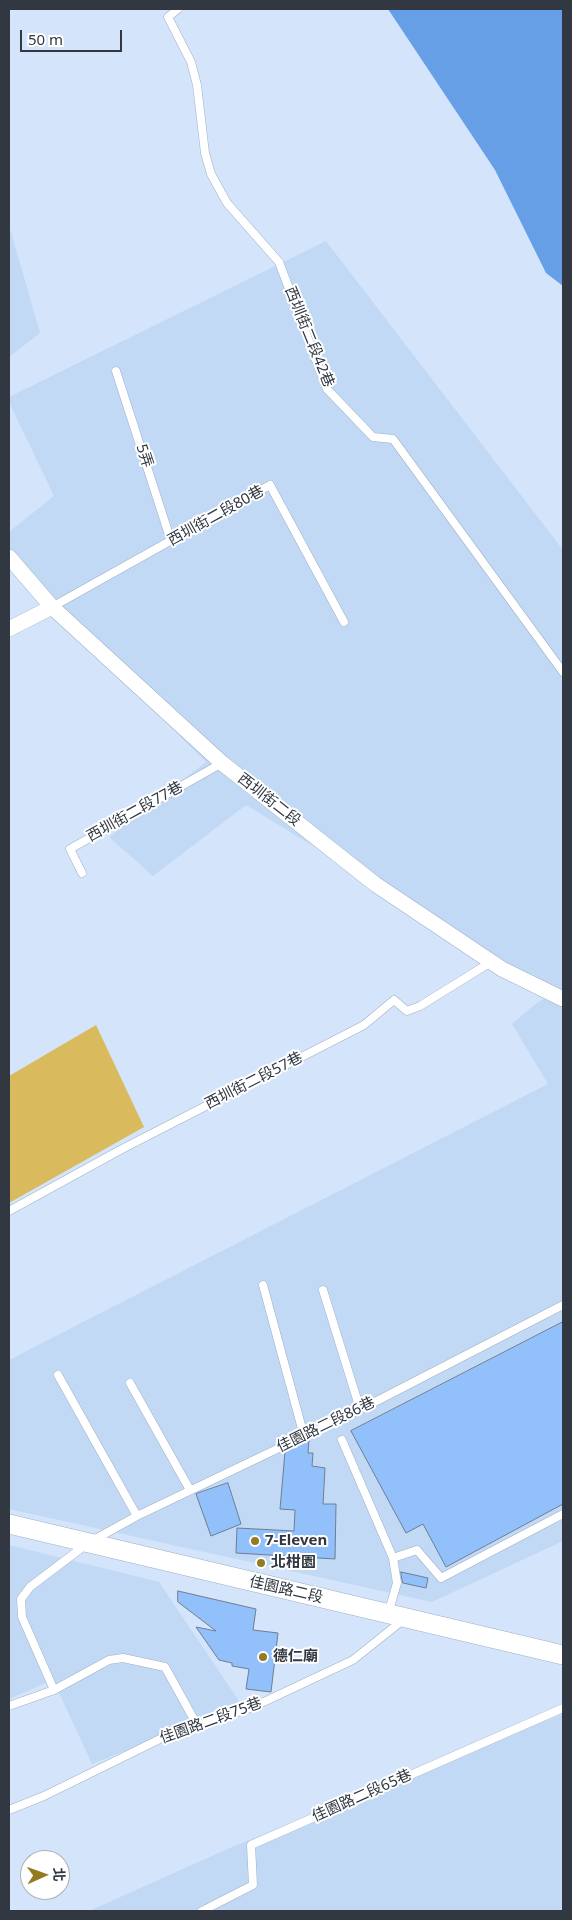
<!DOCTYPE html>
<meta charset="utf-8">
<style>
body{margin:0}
#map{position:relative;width:572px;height:1920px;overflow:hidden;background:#d3e4fb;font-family:"Noto Sans","Noto Sans TC",sans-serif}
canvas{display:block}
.frame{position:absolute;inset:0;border:10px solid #313841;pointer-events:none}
.north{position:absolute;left:20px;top:1850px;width:50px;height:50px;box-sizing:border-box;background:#fff;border:1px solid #adafb3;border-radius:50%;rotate:88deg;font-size:14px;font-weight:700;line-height:20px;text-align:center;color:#313841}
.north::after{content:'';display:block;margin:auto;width:18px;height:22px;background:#947a21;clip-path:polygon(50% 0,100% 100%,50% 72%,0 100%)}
.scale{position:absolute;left:20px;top:30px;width:102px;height:22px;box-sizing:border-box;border:2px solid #313841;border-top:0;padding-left:6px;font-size:15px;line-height:18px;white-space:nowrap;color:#313841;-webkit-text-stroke:4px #fff;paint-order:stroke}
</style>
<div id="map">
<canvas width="572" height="1920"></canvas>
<div class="frame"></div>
<div class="north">北</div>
<div class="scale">50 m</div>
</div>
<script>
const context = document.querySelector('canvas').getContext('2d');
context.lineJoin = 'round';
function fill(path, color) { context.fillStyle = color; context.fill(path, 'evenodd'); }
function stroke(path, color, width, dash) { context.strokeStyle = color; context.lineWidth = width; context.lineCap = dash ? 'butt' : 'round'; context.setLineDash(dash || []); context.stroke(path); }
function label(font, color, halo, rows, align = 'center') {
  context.font = font + ' "Noto Sans","Noto Sans TC",sans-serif'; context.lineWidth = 4; context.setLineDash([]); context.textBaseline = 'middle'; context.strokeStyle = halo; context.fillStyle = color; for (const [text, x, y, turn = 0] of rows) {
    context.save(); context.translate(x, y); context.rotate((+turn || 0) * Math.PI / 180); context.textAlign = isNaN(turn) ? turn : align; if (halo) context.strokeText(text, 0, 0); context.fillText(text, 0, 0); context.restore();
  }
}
fill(new Path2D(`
 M9,225L40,333L9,357Z
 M326,241L563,550V1541L432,1602L9,1509V1360L548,1084L512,1024L537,1003L553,993L246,805L153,876L109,837L206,762L9,566V532L54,496L9,402V397Z
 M9,1545L159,1582L241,1704L92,1764L53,1680L9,1699Z
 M563,1714V1911H89L232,1847Z`), '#c2d9f5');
fill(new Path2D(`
 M96,1025L144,1127L9,1203V1076Z`), '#d9bb5e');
fill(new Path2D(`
 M388,9H563V286L546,273L495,170Z`), '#669fe6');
const building = new Path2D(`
 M563,1322V1504L446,1567L423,1524L406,1533L351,1431Z
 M309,1440L308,1453H313L312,1466L325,1468L323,1504H336L335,1559L236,1553L237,1528L294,1531L295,1510L280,1509L285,1452Z
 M228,1483L241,1524L211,1536L196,1494Z
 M401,1572L428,1578L426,1588L403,1583Z
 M178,1591L256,1609L253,1630L278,1633L271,1692L246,1689L249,1669L232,1666V1663L219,1660L196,1627L216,1631L178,1602Z`);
fill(building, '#92c0fb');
stroke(building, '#6e7e93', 1);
const service = new Path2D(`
 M178,9L168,17L191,62L197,85L205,153L211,174L227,203L279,262L327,389L373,437L393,439L563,672
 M116,371L171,541
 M52,607L270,485L344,622
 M82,873L70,849L222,763
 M9,1211L122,1149L364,1025L394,1000L407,1011L420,1006L491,962
 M263,1285L304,1436
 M323,1290L360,1409
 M58,1375L137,1516
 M130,1383L190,1490
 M342,1440L393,1558L397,1583L388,1614
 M393,1558L417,1550L441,1578L563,1514
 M54,1690L22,1617L21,1599L30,1587L88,1543L137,1516L371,1404L563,1305
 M9,1706L54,1690L109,1660L123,1658L165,1667L197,1725
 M9,1810L44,1796L166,1736L253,1707L353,1660L403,1620
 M202,1911L253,1885L251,1845L563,1708`);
const minor = new Path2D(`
 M9,557L52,607L222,763L375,884L502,969L563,999
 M9,629L52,607`);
const tertiary = new Path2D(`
 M9,1524L563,1655`);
stroke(service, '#9fb0c6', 9);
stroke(minor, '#9fb0c6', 16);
stroke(tertiary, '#9fb0c6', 20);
stroke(service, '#fff', 8);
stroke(minor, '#fff', 15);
stroke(tertiary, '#fff', 19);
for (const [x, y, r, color] of [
 [255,1541,5,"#947a21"],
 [261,1563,5,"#947a21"],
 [263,1657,5,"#947a21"]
]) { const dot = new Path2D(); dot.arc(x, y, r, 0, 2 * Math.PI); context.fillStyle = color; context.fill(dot); stroke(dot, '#fff', 2); }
label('15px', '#313841', '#fff', [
 ["西圳街二段42巷",309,337,68],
 ["5弄",144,456,72],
 ["西圳街二段80巷",216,516,-29],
 ["西圳街二段",269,800,38],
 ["西圳街二段77巷",135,812,-29],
 ["西圳街二段57巷",254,1081,-27],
 ["佳園路二段86巷",326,1425,-26],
 ["佳園路二段",286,1590,13],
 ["佳園路二段75巷",211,1721,-20],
 ["佳園路二段65巷",362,1796,-24]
]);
label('bold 15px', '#313841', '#fff', [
 ["7-Eleven",265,1541],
 ["北柑園",271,1563],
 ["德仁廟",273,1657]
], 'left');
</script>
